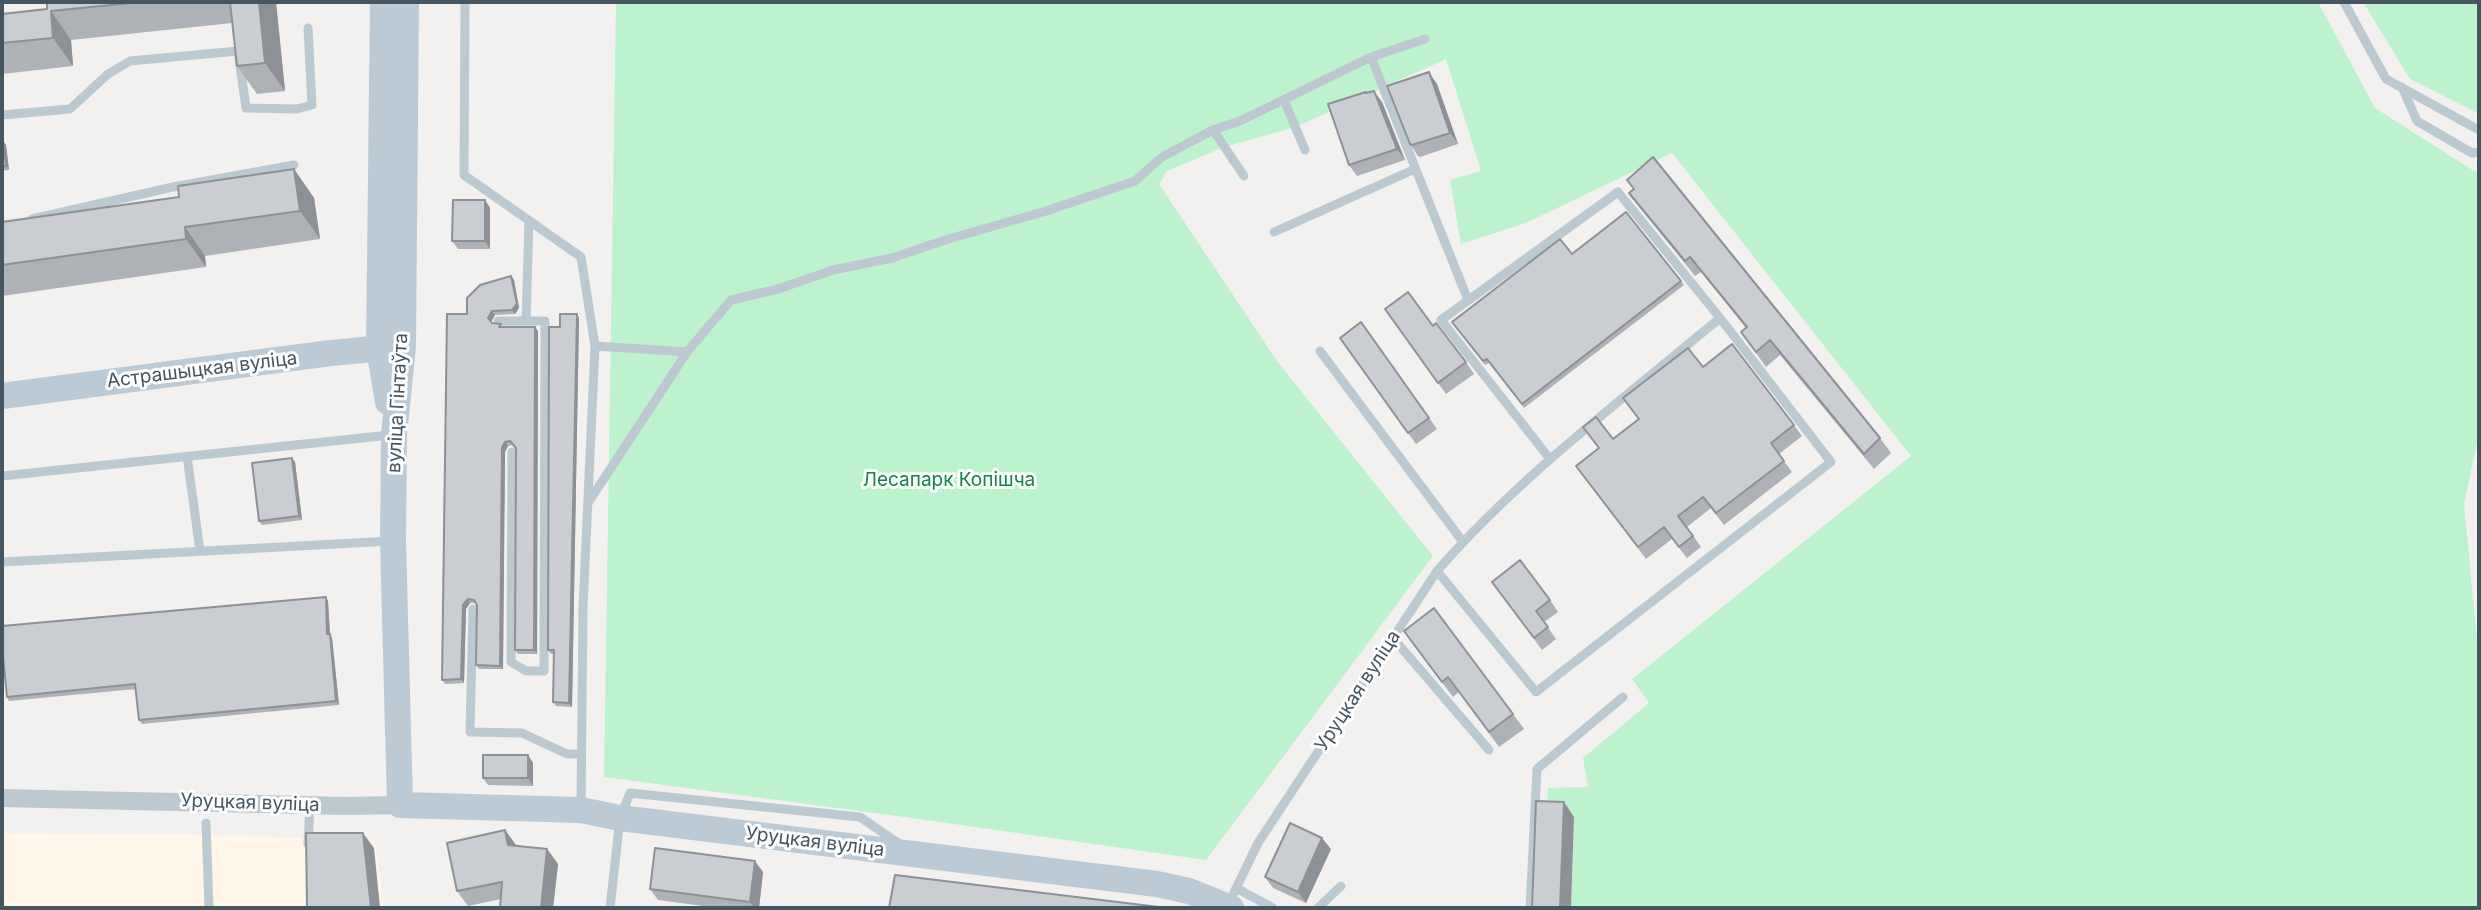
<!DOCTYPE html>
<meta charset="utf-8">
<style>
body{margin:0}
#map{position:relative;width:2481px;height:910px;overflow:hidden;background:#f3f0f0;font-family:Inter,sans-serif}
canvas{display:block}
.frame{position:absolute;inset:0;border:4px solid #46555f;pointer-events:none}
</style>
<div id="map">
<canvas width="2481" height="910"></canvas>
<div class="frame"></div>
</div>
<script>
const context = document.querySelector('canvas').getContext('2d');
context.lineJoin = 'round';
function fill(path, color) { context.fillStyle = color; context.fill(path, 'evenodd'); }
function stroke(path, color, width, dash) { context.strokeStyle = color; context.lineWidth = width; context.lineCap = dash ? 'butt' : 'round'; context.setLineDash(dash || []); context.stroke(path); }
function label(font, color, halo, rows, align = 'center') {
  context.font = font + ' Inter,sans-serif'; context.lineWidth = 6; context.setLineDash([]); context.textBaseline = 'middle'; context.strokeStyle = halo; context.fillStyle = color; for (const [text, x, y, turn = 0] of rows) {
    context.save(); context.translate(x, y); context.rotate((+turn || 0) * Math.PI / 180); context.textAlign = isNaN(turn) ? turn : align; if (halo) context.strokeText(text, 0, 0); context.fillText(text, 0, 0); context.restore();
  }
}
fill(new Path2D(`
 M2,833L206,835L374,840L385,908H2Z`), '#fdf6e9');
fill(new Path2D(`
 M616,2H2318L2375,108L2479,174V434L2464,504L2479,660V908H1571L1574,817L1546,816L1548,788L1588,787L1583,758L1649,703L1632,679L1911,456L1672,153L1526,223L1461,244L1450,180L1481,171L1446,59L1296,127L1224,147L1167,171L1159,184L1277,361L1433,556L1206,860L912,818L604,777Z
 M2363,2H2479V114L2410,79Z`), '#bcf3ce');
stroke(new Path2D(`
 M465,2L464,175L581,257L595,346L583,607L581,808
 M2344,2L2386,79L2479,130
 M1371,57L1468,300
 M2402,87L2417,121L2472,153L2479,152
 M1284,100L1305,150
 M2,115L70,109L108,74L130,61L238,51L246,108L297,109L312,105L308,28
 M1213,130L1244,176
 M32,219L173,187L294,165
 M1274,232L1415,169
 M498,321H545L544,671H526L511,662L512,452
 M526,321L529,221
 M595,346L687,352
 M1320,351L1463,542
 M187,456L200,551
 M1550,459L1441,320L1618,192L1720,318
 M2,476L390,435
 M588,503L687,352L731,300L778,289L833,270L892,258L945,240L1046,211L1135,181L1162,157L1213,130L1240,121L1371,57L1425,39
 M2,562L391,541
 M473,609L470,732L522,733L567,754H581
 M1393,638L1489,750
 M206,823L209,908
 M308,844L310,805
 M1236,888L1273,908
 M1228,905L1258,843L1437,571C1520,476 1623,399 1720,318L1831,462L1536,692L1437,571
 M610,908L620,818L630,793L860,817L898,843
 M1318,908L1341,886
 M1530,908L1537,769L1623,697`), '#bdc9d0', 9);
stroke(new Path2D(`
 M2,798L346,806L400,805`), '#bdc9d0', 18);
stroke(new Path2D(`
 M383,2L379,348L388,402
 M406,2L403,346L394,435L393,541L400,805L581,810L620,818L1157,884L1189,891L1231,908
 M2,396L331,353L394,347`), '#bccad5', 26);
fill(new Path2D(`
 M47,2H276L285,91L257,94L237,66L232,23L71,40L73,66L2,74V14L47,9Z
 M1437,84L1458,144L1420,157L1418,156L1410,144Z
 M1367,93L1382,102L1405,160L1357,176L1349,165Z
 M2,141L6,145L9,170L2,171Z
 M294,169L314,198L320,239L205,256L206,267L2,296V222L179,197Z
 M1627,180L1880,438L1891,453L1874,469L1780,355L1766,367L1741,332L1746,328L1701,272L1695,276L1640,208L1629,193L1634,189Z
 M485,200L490,208V249H458L452,241Z
 M1626,212L1684,285L1524,408L1489,363L1485,365L1452,322L1572,254Z
 M511,276L514,280L519,308L515,314L495,315L491,322L492,323L503,327L538,331L537,654H518L515,650L516,449L513,445L508,446L505,452L503,669H479L476,665L477,605V603H470L466,609L464,683L445,684L442,680L467,314Z
 M1385,309L1466,362L1474,374L1446,394Z
 M579,318L572,707L556,706L553,702L554,654H551L548,650L560,327Z
 M1361,322L1437,429L1416,444L1340,338Z
 M1703,367L1794,425L1802,436L1779,454L1792,472L1724,525L1711,508L1687,527L1701,547L1687,558L1672,539L1646,559L1576,466L1599,448L1583,427L1613,439L1638,419L1623,398Z
 M295,462L302,520L262,525L259,521Z
 M1500,593L1550,600L1558,612L1544,622L1556,639L1542,650Z
 M326,597L328,601L330,635L332,638L339,705L142,724L139,720L136,689L9,701L7,697Z
 M1404,631L1513,714L1524,729L1499,747L1459,692L1453,697Z
 M528,755L533,763V786L488,785L483,778Z
 M516,846L547,849L558,864L553,908H500L501,899L468,906L457,891Z
 M1331,849L1306,903L1273,888L1265,877Z
 M763,872L759,908H718L658,900L650,889Z`), '#aeb1b5');
fill(new Path2D(`
 M259,2H276L285,91L265,63Z
 M51,11L71,40L73,66L53,38Z
 M1429,72L1437,84L1458,144L1450,133Z
 M1374,91L1382,102L1405,160L1397,149Z
 M3,141L6,145L9,170L6,166Z
 M294,169L314,198L320,239L300,211Z
 M485,200L490,208V249L485,241Z
 M185,227L205,256L206,267L186,239Z
 M511,276L514,280L519,308L515,314L512,310Z
 M492,311L495,315L491,322L488,318Z
 M577,314L579,318L572,707L569,703Z
 M535,327L538,331L537,654L534,650Z
 M505,442L508,446L505,452L503,669L500,666L502,448Z
 M292,458L295,462L302,520L299,516Z
 M326,597L328,601L330,635L332,638L339,705L336,701L327,634Z
 M468,599L470,603L466,609L464,683L461,679L463,605Z
 M528,755L533,763V786L528,778Z
 M1564,802L1574,817L1571,908H1560Z
 M505,830L516,845H508Z
 M363,833L374,848L380,908H371Z
 M1322,838L1331,849L1306,903L1298,892Z
 M547,849L558,864L553,908H541Z
 M755,861L763,872L759,908H754L750,902Z`), '#8d9094');
const building = new Path2D(`
 M47,2H141L51,11L53,38L2,43V14L47,9Z
 M230,2H259L265,63L237,66Z
 M1429,72L1450,133L1412,145L1410,144L1387,86Z
 M1374,91L1397,149L1349,165L1328,104L1366,92V93Z
 M2,141H3L6,166L2,167Z
 M1653,157L1880,438L1864,454L1770,340L1756,352L1741,332L1747,327L1690,257L1685,261L1629,193L1634,189L1627,180Z
 M294,169L300,211L185,227L186,239L2,265V222L179,197L178,186Z
 M453,200H485V241H452Z
 M1626,212L1681,281L1522,404L1487,359L1483,361L1452,322L1560,239L1572,254Z
 M511,276L517,304L512,310L492,311L488,318L492,323L501,324L499,327H535L534,650H515L516,448L510,441L505,442L502,448L500,666L476,665L477,605L474,600L468,599L463,605L461,679L442,680L447,314H467V298L480,285Z
 M1408,292L1433,326L1436,323L1466,362L1438,383L1385,309Z
 M560,314H577L569,703L553,702L554,650H548L549,327H560Z
 M1361,322L1429,418L1408,433L1340,338Z
 M1732,344L1794,425L1771,443L1784,461L1716,513L1703,497L1678,516L1693,536L1679,547L1664,527L1638,547L1576,466L1599,448L1583,427L1596,417L1613,439L1639,419L1623,398L1688,348L1703,367Z
 M292,458L299,516L259,521L252,463Z
 M1520,560L1550,600L1536,611L1548,627L1534,638L1492,582Z
 M326,597L327,634H330L336,701L139,720L135,684L7,697L2,646V626Z
 M1434,608L1513,714L1489,732L1448,677L1442,682L1404,631Z
 M483,755H528V778H483Z
 M1536,801L1564,802L1560,908H1532Z
 M1290,823L1322,838L1298,892L1265,877Z
 M505,830L508,845L547,849L541,908H500L502,882L457,891L447,843Z
 M306,833H363L371,908H307Z
 M655,848L755,861L750,902L650,889Z
 M895,875L1167,908H889Z`);
fill(building, '#caced3');
stroke(building, '#8d9094', 2);
label('19px', '#46555f', '#fff', [
 ["Астрашыцкая вуліца",202,370,-7],
 ["вуліца Гінтаўта",398,403,-87],
 ["Уруцкая вуліца",1358,691,-57],
 ["Уруцкая вуліца",250,803,2],
 ["Уруцкая вуліца",815,842,7]
]);
label('19px', '#108744', '#fff', [
 ["Лесапарк Копішча",949,480]
]);
</script>
